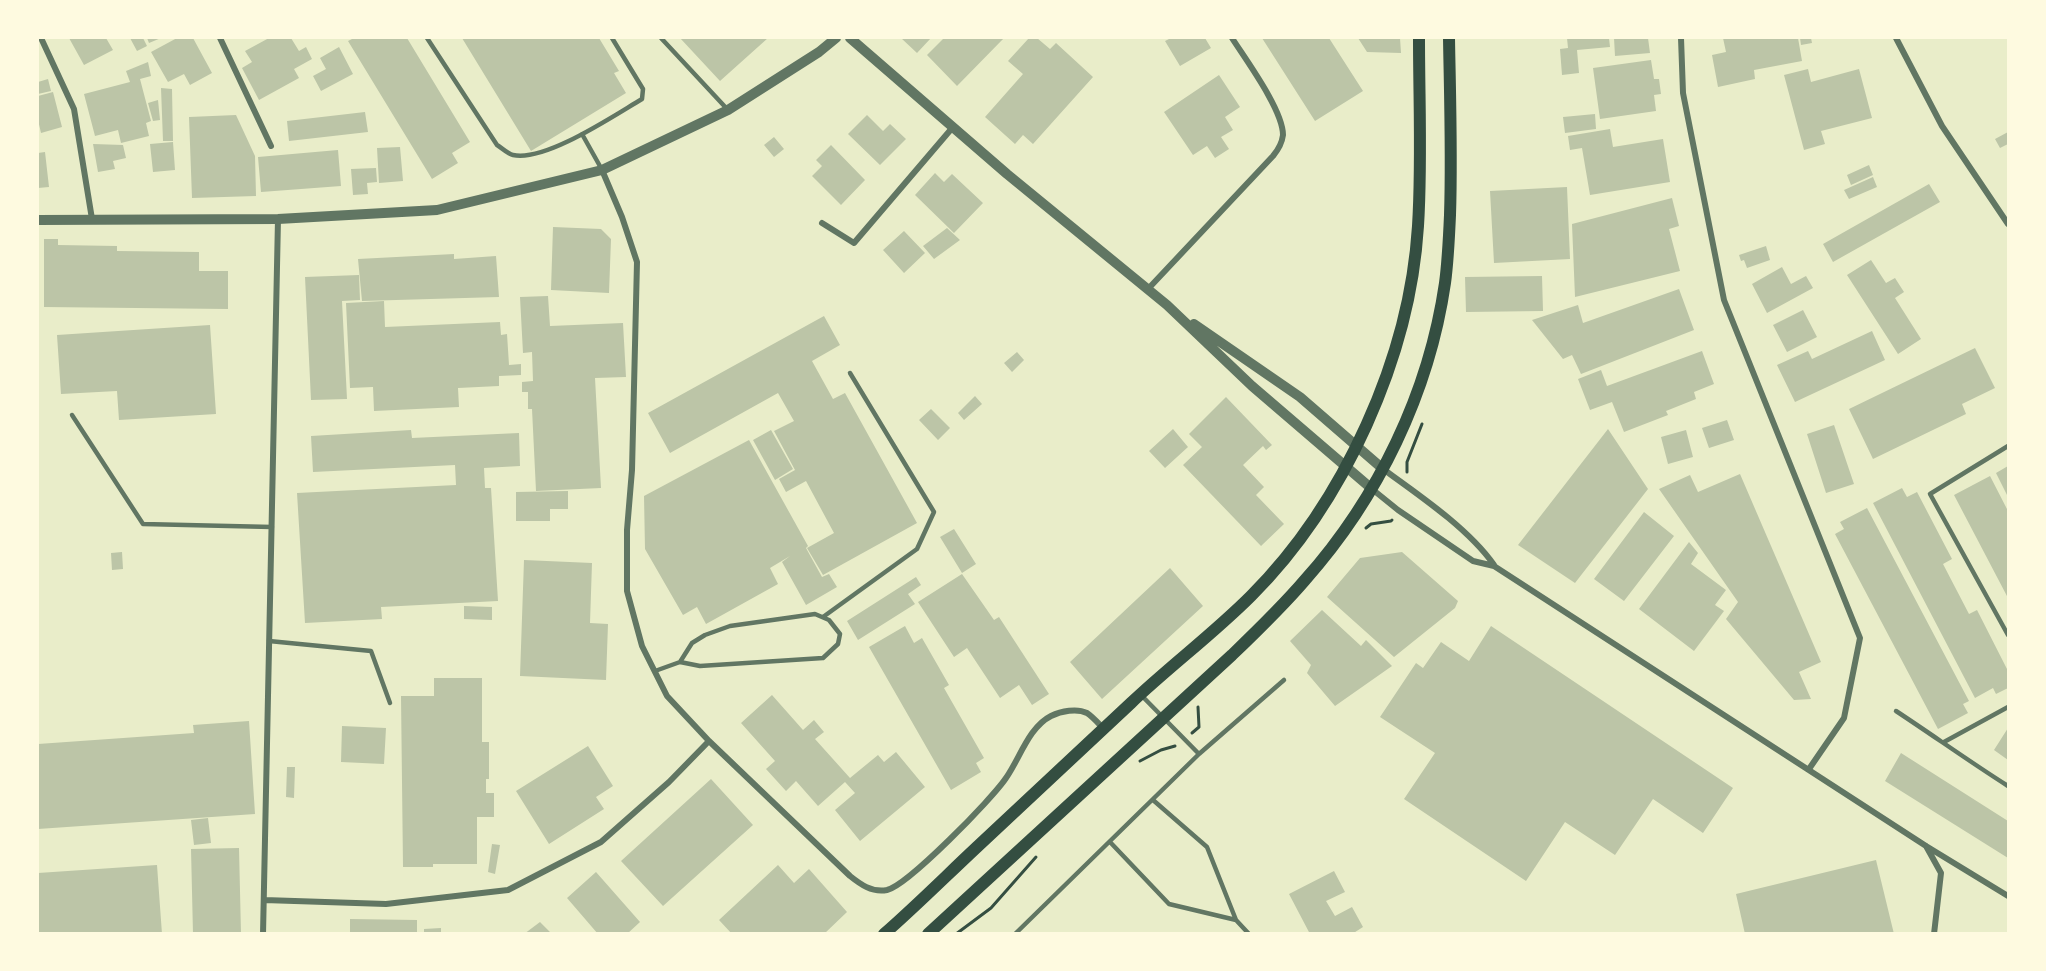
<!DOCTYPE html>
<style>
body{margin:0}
#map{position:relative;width:2046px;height:971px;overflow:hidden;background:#e9edc9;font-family:"Noto Serif",serif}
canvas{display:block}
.frame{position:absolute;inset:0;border:39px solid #fefae0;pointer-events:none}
</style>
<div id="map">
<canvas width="2046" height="971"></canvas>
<div class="frame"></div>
</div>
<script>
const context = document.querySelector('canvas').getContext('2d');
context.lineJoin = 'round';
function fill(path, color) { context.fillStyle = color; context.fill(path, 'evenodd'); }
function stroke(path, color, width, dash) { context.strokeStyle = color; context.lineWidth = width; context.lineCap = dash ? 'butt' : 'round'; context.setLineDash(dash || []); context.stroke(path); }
fill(new Path2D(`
 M69,38H106L113,50L84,65Z
 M130,38H143L147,46L137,51Z
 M147,38H161L149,43Z
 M177,38H193L212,73L190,85L184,74L168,82L151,52Z
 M269,38H291L299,51L306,47L312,59L294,69L299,78L259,100L242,68L252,62L245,51Z
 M354,38H407L470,142L452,153L458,163L432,179L348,41Z
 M462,38H599L619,71L614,73L626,93L531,151Z
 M680,38H768L720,81Z
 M901,38H931L917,53Z
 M944,38H1004L957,86L927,55Z
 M1029,38H1037L1050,49L1056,43L1093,77L1033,144L1023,135L1015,144L985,117L1023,74L1008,61Z
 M1171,38H1205L1211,48L1180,66L1165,41Z
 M1262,38H1329L1363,91L1315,121Z
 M1358,38H1400L1401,53L1367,52Z
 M1567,38H1609L1610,47L1577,50L1579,73L1562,75L1560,49L1568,48Z
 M1614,38H1648L1650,53L1615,56Z
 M1723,38H1798L1802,61L1754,70L1755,79L1718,87L1712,55L1726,52Z
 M1800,38H1811L1812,43L1801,45Z
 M339,47L353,74L321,91L313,76L326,69L320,58Z
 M1651,60L1654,79H1659L1661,94L1654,95L1656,111L1600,119L1593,68Z
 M148,62L151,76L140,79L151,121L146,123L149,136L121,143L118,130L95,136L84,94L130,82L126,71Z
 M1808,69L1811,82L1859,69L1872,118L1821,131L1825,144L1804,150L1784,75Z
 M1219,75L1240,107L1225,117L1233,130L1221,137L1229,149L1215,158L1207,146L1193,155L1164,112Z
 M48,79L51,91L38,94V82Z
 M161,88L172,89L173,141H163Z
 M53,92L62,127L41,133L38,120V96Z
 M158,100L160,120L153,121L148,103Z
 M365,112L368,132L289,141L287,121Z
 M1595,114L1596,129L1565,133L1563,117Z
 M236,115L255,156L256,196L192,198L189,117Z
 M867,115L883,131L890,124L906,139L880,165L848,134Z
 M1610,129L1613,147L1663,139L1670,182L1590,195L1582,148L1570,150L1568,136Z
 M2008,132V144L2000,148L1995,139Z
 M774,137L784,149L774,157L764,145Z
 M173,142L175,170L153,172L150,144Z
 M93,144L123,145L126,158L113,161L115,169L98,172Z
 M831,145L865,180L841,205L812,176L822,166L816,160Z
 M400,147L403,181L379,183L377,148Z
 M338,150L341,186L261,192L258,157Z
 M45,152L49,187L38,188V153Z
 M1869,165L1873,175L1851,185L1847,175Z
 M376,168L377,182L367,183L368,194L353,195L351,169Z
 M935,173L944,182L952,174L983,203L954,233L915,195Z
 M1873,177L1877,187L1849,199L1844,190Z
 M1929,184L1940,202L1833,262L1823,244Z
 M1567,187L1570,259L1494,263L1490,191Z
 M1672,198L1679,226L1669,229L1680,271L1575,297L1572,224Z
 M553,227L601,229L611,239L609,293L551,290Z
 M947,228L960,240L934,259L923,246Z
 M904,231L925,253L904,273L883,250Z
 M44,239H58V245L117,246V251L199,252V271H228V309L44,307Z
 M1766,246L1770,260L1747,268L1744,260L1741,261L1739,255Z
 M454,254V259L496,256L499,297L362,301L358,259Z
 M1871,260L1886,283L1895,278L1904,292L1895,298L1921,339L1898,354L1847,275Z
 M1782,267L1791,284L1806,276L1813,288L1767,313L1752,284Z
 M359,275L360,300L342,301L347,399L311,400L305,277Z
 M1542,276L1543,311L1466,312L1465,277Z
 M1679,289L1694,330L1581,374L1572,355L1563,359L1532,320L1578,305L1583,323Z
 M548,296L550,326L623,323L626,377L595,378L601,488L536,491L532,409H528V392H522V382L533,381L532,352L523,353L520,297Z
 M384,301L385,327L500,322L501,335L507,334L509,365L521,364V375L499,376V386L458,388L459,407L374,411L373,387L350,388L346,303Z
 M1803,310L1817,337L1787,352L1773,325Z
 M824,316L840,345L812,361L833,399L845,393L917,523L823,575L807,548L834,533L806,481L786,492L779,479L795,470L774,431L794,421L778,393L670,453L648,413Z
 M210,325L216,414L119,420L117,391L61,394L57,335Z
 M1872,331L1885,360L1795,402L1777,365L1808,351L1812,359Z
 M1975,348L1995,388L1962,404L1966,414L1873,459L1849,409Z
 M1702,351L1714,384L1694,392L1696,399L1666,411L1668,415L1624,432L1612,402L1590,410L1578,379L1601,370L1607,386Z
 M1017,352L1024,360L1012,372L1004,363Z
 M975,396L982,404L964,420L958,413Z
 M1226,397L1272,445L1266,450L1263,446L1243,465L1264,487L1256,495L1284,524L1261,546L1183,465L1202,447L1189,434Z
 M931,409L950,428L938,440L919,420Z
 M1727,420L1734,440L1709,448L1702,428Z
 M1834,425L1854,484L1826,493L1807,434Z
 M1173,429L1188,447L1165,468L1149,451Z
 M1608,429L1648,489L1575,583L1518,545Z
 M411,430L412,438L519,433L520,466L484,468L485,488H491L498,601L381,607L382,619L305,623L297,493L456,485L455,465L313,472L311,436Z
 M771,430L793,469L775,480L753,440Z
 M1686,430L1693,457L1668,464L1661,437Z
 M749,440L808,546L806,548L822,577L829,574L837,587L806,605L782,562L790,556L770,568L778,584L706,624L697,607L683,615L645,549L644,496Z
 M2008,466V497L1996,473Z
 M1740,474L1821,662L1799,672L1811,699L1794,700L1726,619L1738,602L1659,489L1690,475L1698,492Z
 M1990,476L2008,511V598L1954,495Z
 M1902,488L1907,497L1917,492L1952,559L1943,564L1969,614L1977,610L2008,671V688L1996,694L1993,688L1975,698L1873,503Z
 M568,491V509H550V521H516V492Z
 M1867,508L1969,701L1963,704L1968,713L1938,729L1835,534L1844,529L1840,522Z
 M1644,512L1674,536L1624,601L1594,579Z
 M954,529L976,564L962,573L940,537Z
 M1689,542L1698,553L1691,564L1726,590L1715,605L1724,611L1694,651L1639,609Z
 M122,552L123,569L112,570L111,553Z
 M1402,552L1458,601L1455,608L1394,657L1327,597L1360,558Z
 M524,560L592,563L590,623L608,624L606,680L520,676Z
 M1170,568L1203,606L1102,699L1070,662Z
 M962,574L994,620L999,617L1049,694L1032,705L1019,685L1000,698L967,648L954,657L918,602Z
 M916,577L921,585L908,594L915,604L858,640L847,621Z
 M464,606L492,607V620L464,619Z
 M1322,610L1361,646L1366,640L1392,666L1335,706L1307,673L1311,665L1290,641Z
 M905,626L914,643L922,638L949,685L944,688L984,758L976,763L981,772L951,790L869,647Z
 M1491,626L1733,788L1703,833L1653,799L1615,855L1565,822L1526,881L1404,799L1435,753L1380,717L1416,663L1423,668L1441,642L1469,661Z
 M434,678H482V742H489V779H486V793H494V817H477V864H433V867H403L401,696H434Z
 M772,695L803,730L814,720L824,732L815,739L850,778L878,755L884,762L896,752L925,787L860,841L835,810L855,793L845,782L818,806L796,781L786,791L766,769L775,761L741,723Z
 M249,721L255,814L38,829V744L194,733L193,725Z
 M342,726L386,728L384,764L341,762Z
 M2008,728V760L1994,750Z
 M588,746L613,786L596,797L604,809L549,844L516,791Z
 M1901,753L2008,821V858L1885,781Z
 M287,767H295L294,798L286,797Z
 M711,779L753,825L663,906L621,861Z
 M208,818L211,843L194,845L191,820Z
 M492,844L500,845L495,874L488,872Z
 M239,848L241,934H193L191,849Z
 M1876,860L1894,934H1745L1736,894Z
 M157,865L162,934H38V873Z
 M778,865L794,883L809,869L847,912L824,934H732L719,920Z
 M1334,871L1345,892L1326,901L1335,916L1352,907L1363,927L1352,934H1310L1289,894Z
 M596,872L640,922L627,934H598L567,898Z
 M350,919L417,920V934H350Z
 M540,922L552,934H524Z
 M441,928V934H424V929Z`), '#bcc5a7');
stroke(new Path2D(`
 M1407,472V462L1422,424
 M1366,528L1371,524L1391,521L1392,520
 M1192,733L1199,727L1198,707
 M1140,761L1161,750L1175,746
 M956,934L991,908L1036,857`), '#344e41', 3);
stroke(new Path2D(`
 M427,38L497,145C502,148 508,154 513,155C545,162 613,116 642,99L643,89L612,38
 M661,38L728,110
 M582,134L601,168
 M72,415L143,524L272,527
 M2008,446L1930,494L2008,635
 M823,617L917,549L934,512L850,373
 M269,641L371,651L390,703
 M655,671L680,662L700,666L823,658L838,644L840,634L829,620L815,614L730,626L705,635L692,643L680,662
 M1142,696L1199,754
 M1896,711C1934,736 1970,762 2008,786
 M1944,742L2008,707
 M1153,800L1207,847L1236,920L1249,934
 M1110,842L1169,904L1236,920
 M1015,934L1199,754L1284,680`), '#617663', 4.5);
stroke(new Path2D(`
 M41,38L74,109L92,219
 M220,38L271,146
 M1681,38L1683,93L1724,300L1860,638L1844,718L1809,769
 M1896,38L1942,126L2008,224
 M602,170L622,217L637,262L632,470L627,530V591L642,646L667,696L709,741L850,876C860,884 872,893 887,890C908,885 992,799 1006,778C1020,758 1029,727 1051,716C1061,711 1077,708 1087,713C1093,717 1099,724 1104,729
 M822,223L854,243L953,127
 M1148,289L1273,156C1278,150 1282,143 1283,135C1283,110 1246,60 1232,38
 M1383,469C1419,495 1469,529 1494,565
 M1372,489L1398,510L1473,561L1494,566L1926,846L2008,896
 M1926,846L1941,873L1934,934
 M264,900L386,904L508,890L601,842L669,782L709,741
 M263,934L278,219`), '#617663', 6);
stroke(new Path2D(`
 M850,38L1007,174L1167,305L1252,386L1372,489
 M38,220L278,219L437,210L602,170L728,110L819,52L836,38
 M1194,324L1300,397L1383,469`), '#617663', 10);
stroke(new Path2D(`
 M884,934C916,906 946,876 977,847C1028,799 1080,751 1131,703C1170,666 1213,634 1251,596C1344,503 1410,357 1418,226C1422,163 1419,100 1419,38
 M928,934L1232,655C1257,631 1282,607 1305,580C1378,498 1429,393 1445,283C1448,261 1449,238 1450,215C1452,156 1450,97 1449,38`), '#344e41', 12);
</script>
